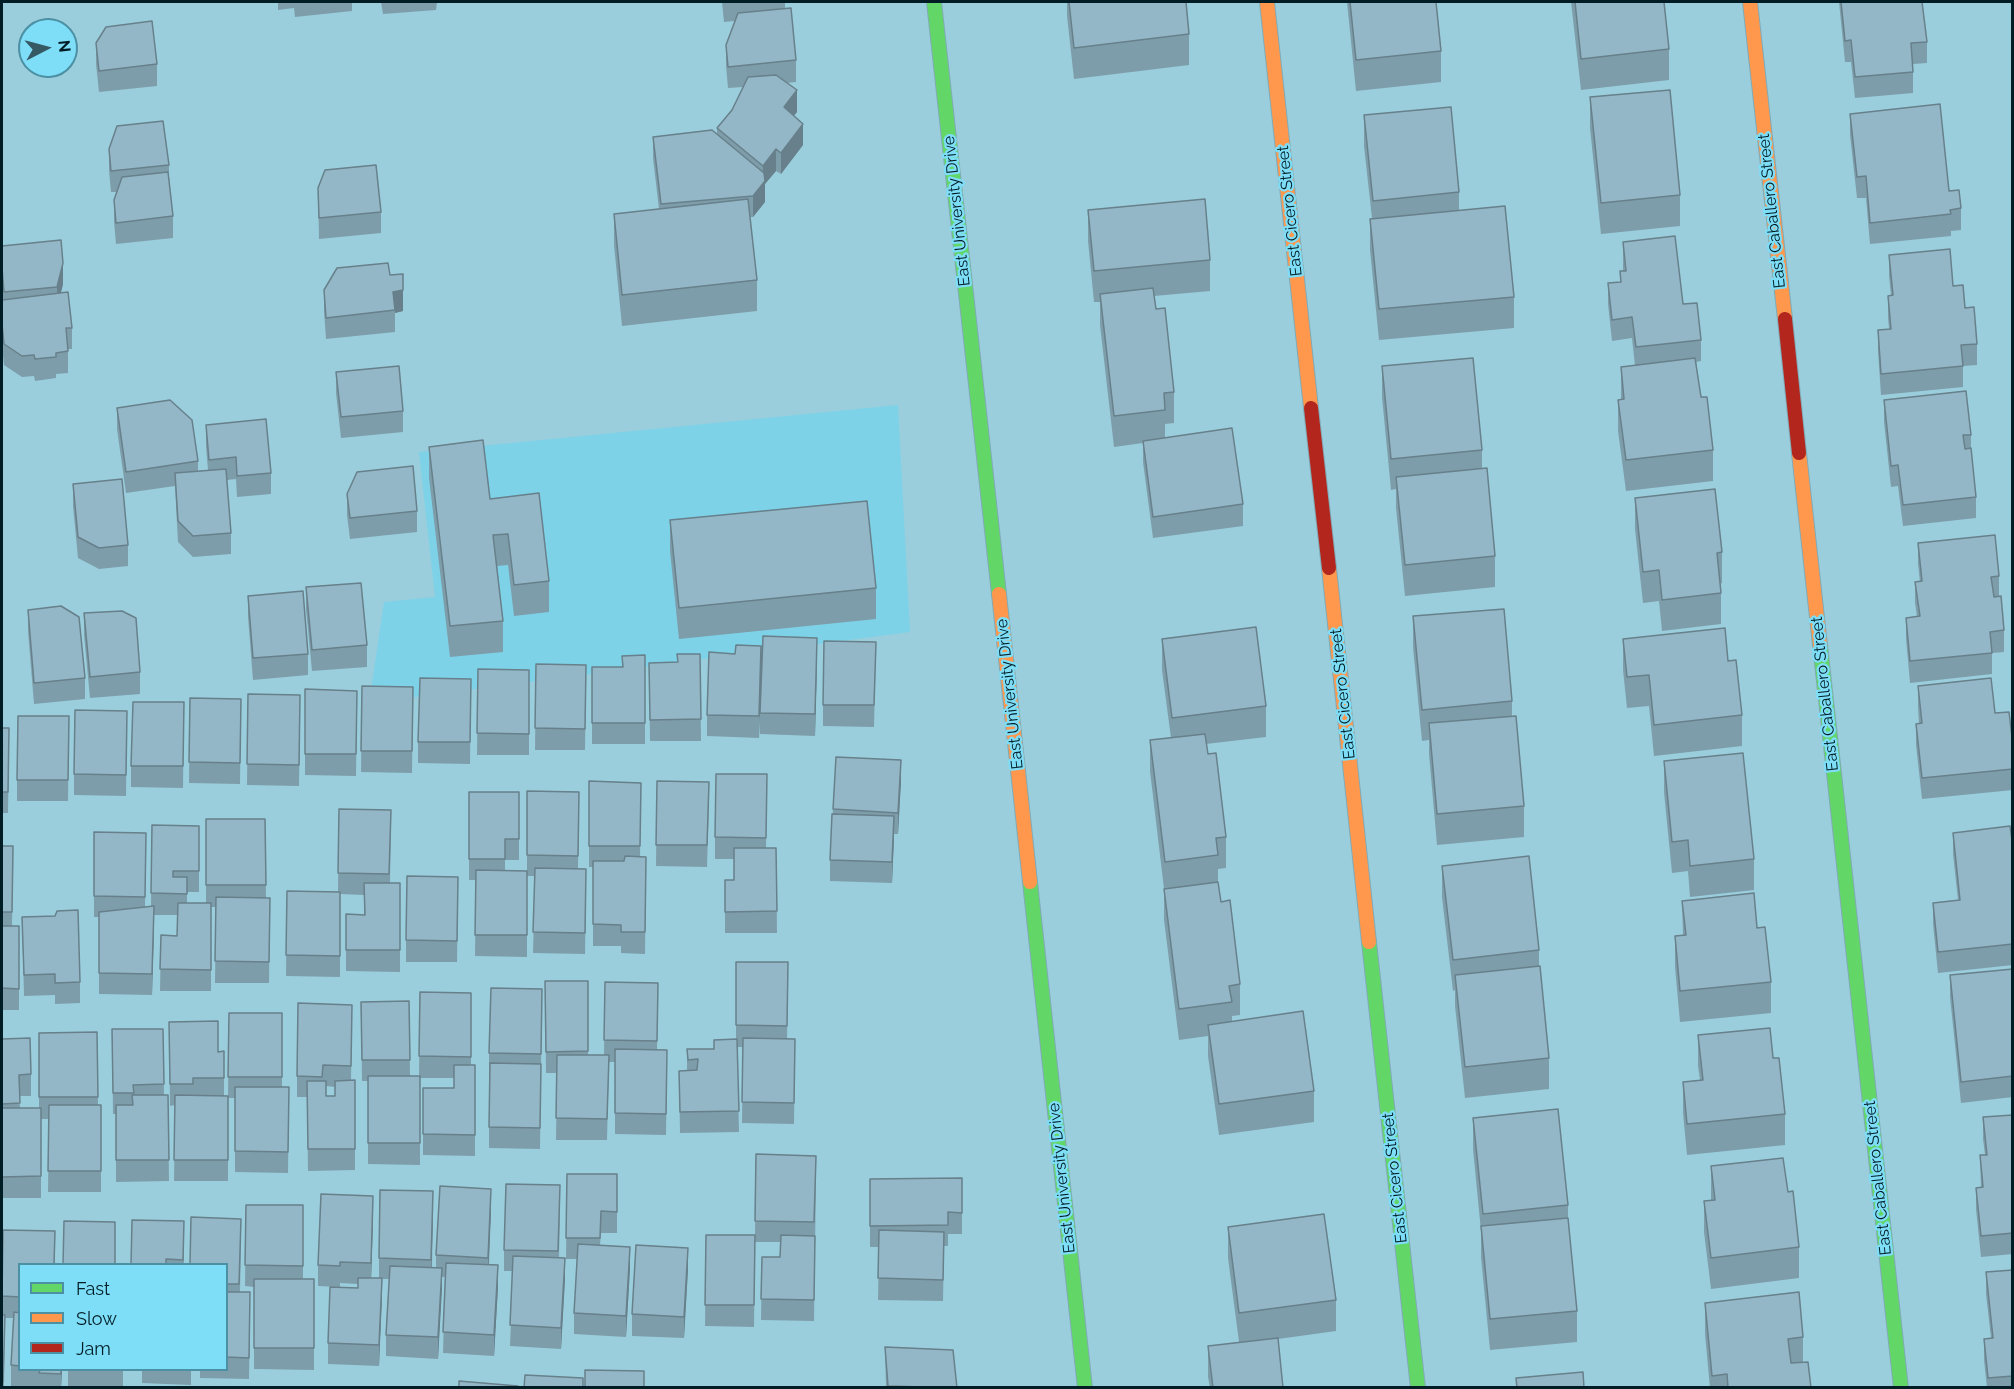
<!DOCTYPE html>
<style>
body{margin:0}
#map{position:relative;width:2014px;height:1389px;overflow:hidden;background:#9acedc;font-family:Raleway,sans-serif}
canvas{display:block}
.frame{position:absolute;inset:0;border:3px solid #001c24;pointer-events:none}
.legend{position:absolute;left:18px;top:1263px;width:210px;height:108px;box-sizing:border-box;background:#7edef8;border:2px solid #4c90a3;margin:0;padding:8px 10px;list-style:none;font-size:18px;color:#001c24}
.legend li{display:flex;align-items:center;gap:12px;height:30px}
.legend b{width:30px;border:2px solid #4c90a3}
.north{position:absolute;left:18px;top:18px;width:60px;height:60px;box-sizing:border-box;background:#7edef8;border:2px solid #4c90a3;border-radius:50%;rotate:84deg;font-size:16px;font-weight:700;line-height:24px;text-align:center;color:#001c24}
.north::after{content:'';display:block;margin:auto;width:21px;height:27px;background:#365a64;clip-path:polygon(50% 0,100% 100%,50% 72%,0 100%)}
</style>
<div id="map">
<canvas width="2014" height="1389"></canvas>
<div class="frame"></div>
<ul class="legend">
<li><b style="height:8px;background:#63d668"></b>Fast</li>
<li><b style="height:8px;background:#ff974d"></b>Slow</li>
<li><b style="height:8px;background:#b3261e"></b>Jam</li>
</ul>
<div class="north">N</div>
</div>
<script>
const context = document.querySelector('canvas').getContext('2d');
context.lineJoin = 'round';
function fill(path, color) { context.fillStyle = color; context.fill(path, 'evenodd'); }
function stroke(path, color, width, dash) { context.strokeStyle = color; context.lineWidth = width; context.lineCap = dash ? 'butt' : 'round'; context.setLineDash(dash || []); context.stroke(path); }
function label(font, color, halo, rows, align = 'center') {
  context.font = font + ' Raleway,sans-serif'; context.lineWidth = 4.5; context.setLineDash([]); context.textBaseline = 'middle'; context.strokeStyle = halo; context.fillStyle = color; for (const [text, x, y, turn = 0] of rows) {
    context.save(); context.translate(x, y); context.rotate((+turn || 0) * Math.PI / 180); context.textAlign = isNaN(turn) ? turn : align; if (halo) context.strokeText(text, 0, 0); context.fillText(text, 0, 0); context.restore();
  }
}
fill(new Path2D(`
 M898,405L910,632L369,703L384,602L435,597L419,452Z`), '#7ed2e8');
const fast = new Path2D(`
 M934,2L999,594
 M1820,645L1901,1388
 M1030,882L1085,1388
 M1369,942L1418,1388`);
const slow = new Path2D(`
 M1267,2L1311,408
 M1750,2L1785,319
 M1799,453L1820,645
 M1329,568L1369,942
 M999,594L1030,882`);
const jam = new Path2D(`
 M1785,319L1799,453
 M1311,408L1329,568`);
stroke(fast, '#80abb6', 16);
stroke(slow, '#80abb6', 16);
stroke(jam, '#80abb6', 16);
stroke(fast, '#63d668', 14);
stroke(slow, '#ff974d', 14);
stroke(jam, '#b3261e', 14);
fill(new Path2D(`
 M278,2H352V11L295,17L294,8L278,10Z
 M381,2H437L436,10L383,14Z
 M722,2H785V8L796,60V82L787,83L797,112L794,115L803,145L781,174L776,171L765,184V202L753,217H750L757,280V311L622,326L614,245V214L659,209L653,158V137L717,133V128L732,110L743,87L728,88L726,66V45L735,21L724,22Z
 M1067,2H1186L1189,34V65L1074,79L1067,16Z
 M1347,2H1436L1441,51V82L1356,91Z
 M1571,2H1664L1669,49V80L1581,90Z
 M1839,2H1922L1927,42V63L1913,64V93L1855,98L1851,62H1845Z
 M96,43L157,64V86L99,92L96,64Z
 M1590,97L1680,195V226L1601,234L1590,128Z
 M1850,114L1949,191L1961,208V230L1951,231V236L1870,244L1866,198H1857L1850,135Z
 M1364,115L1459,192V210L1514,297V328L1379,340L1370,250V219L1372,218L1364,146Z
 M109,149L169,165V177L173,216V238L116,244L114,221V200L117,192H111L109,170Z
 M318,188L381,212V233L319,239Z
 M1088,210L1210,260V291L1154,296L1156,309L1174,392V423L1165,424V438L1243,504V526L1153,538L1143,462V443L1114,447L1100,325V302H1094L1088,241Z
 M1623,242L1683,304L1701,340V361L1696,362L1701,397L1713,450V481L1626,491L1618,431V400H1621V367L1635,366L1632,338L1612,341L1608,304V283L1620,282V271H1623Z
 M2,246L63,284L61,293L72,328V349H68V373L56,374V378L35,381L34,376L22,377L4,365L2,345V300H3L2,289Z
 M1889,255L1953,286L1965,308L1977,344V365L1963,366V387L1881,395L1878,351V330L1889,329L1888,317V296L1891,295L1889,276Z
 M390,275L403,311L395,313V332L326,339L324,311V290Z
 M1382,366L1482,450V468L1495,556V587L1405,596L1396,508V489L1391,490L1382,397Z
 M336,372L403,411V432L341,438L336,393Z
 M1884,400L1971,435V448L1976,497V518L1903,526L1898,486L1891,487L1884,422Z
 M117,408L198,461V471L208,470L206,446V425L271,473V494L237,497L236,479L227,480L231,533V554L193,557L178,542L175,486L126,493L117,429Z
 M429,447L490,499L549,581V612L514,616L508,565L497,566L503,621V652L450,657L429,478Z
 M73,484L128,545V566L99,569L78,558L73,506Z
 M347,494L417,511V532L350,539L347,515Z
 M1635,498L1722,552V583L1720,584L1721,593V624L1662,631L1659,601L1643,603L1635,529Z
 M670,520L876,588V619L679,639L670,551Z
 M1918,543L1999,576V597L2004,630V652L1992,653V674L1910,683L1906,639V618L1917,616L1915,603V582H1920L1918,564Z
 M306,587L367,645V667L312,671L306,609Z
 M248,596L308,654V675L253,680L248,617Z
 M28,610L85,678V699L34,704L28,631Z
 M84,613L140,672V694L90,698L84,635Z
 M1413,616L1512,701V716L1524,806V837L1437,845L1429,754V740L1422,741L1413,647Z
 M1162,639L1266,706V737L1206,744L1208,754L1226,837V868L1218,869V882L1221,902L1240,984V1015L1232,1016V1021L1314,1091V1122L1219,1135L1208,1056V1036L1179,1040L1164,920V889L1150,771V740L1171,738L1162,670Z
 M1623,639L1728,661L1742,715V746L1654,756L1649,706L1627,708L1623,670Z
 M876,642L874,727L823,726V705Z
 M700,654L701,741H650L649,663L677,662Z
 M645,655V744H592V667H622V656Z
 M817,659L815,736L760,734V713Z
 M536,664L586,665L585,750H535Z
 M761,667L759,738L707,736V715Z
 M478,669L529,670V755H477Z
 M471,679L470,764L418,763V742Z
 M362,686L413,687L412,773L361,772Z
 M1918,686L1995,713L2013,746V790L1922,799L1916,745V724H1919L1918,707Z
 M305,689L357,691L356,776L305,775Z
 M248,694L300,717L299,786L247,785Z
 M190,698L241,699L240,784L189,783Z
 M184,702L183,788L131,787V766Z
 M127,711L126,796L74,795V774Z
 M69,716L68,801H17V780Z
 M2,728L9,749L8,813H2Z
 M836,757L901,781L898,834H894L892,883L830,881V860Z
 M1664,761L1754,859V890L1690,897L1688,871L1672,873L1664,792Z
 M767,774L766,848H776L777,933H725V880H734V859H715V837Z
 M589,781L641,783L640,857H646L645,954L621,953V946H593V867H589Z
 M657,781L709,803L707,867L656,866Z
 M527,791L579,792L578,869L586,890L585,954L533,953L535,876H527V957L475,956L476,880H469V792H519V860H505V871H527Z
 M339,809L391,810L390,883H400V972L346,971V914L364,915V895L340,894V977L286,976L287,891L338,892Z
 M206,819H265L266,898H270L269,983H215L216,907H211V991H160L161,935L177,936V915H154L152,995L99,994V917H94V832L146,833L145,907L151,906L152,825L199,826V892H187V903H206Z
 M1953,833L2013,847V965L1938,973L1933,924V903L1958,900L1953,854Z
 M2,846H13L12,926H19V1010H2Z
 M1442,866L1539,950V966L1549,1058V1089L1465,1098L1455,1006V990L1453,991L1442,897Z
 M458,898L457,962H406V940Z
 M1682,901L1757,928L1771,982V1013L1680,1022L1675,967V936L1683,935Z
 M22,917L80,982V1003L55,1004V995L24,996Z
 M736,962H788L787,1039H795L794,1124L742,1123L743,1047H737L739,1132L680,1133L679,1071H687V1049H714L736,1039Z
 M2013,969V1097L1961,1103L1950,997V975Z
 M545,981H588V1055H604L605,982L658,983L657,1050L667,1071L666,1135L615,1134V1062H609L607,1140H556L557,1073H546Z
 M542,989L540,1149L489,1148V1053Z
 M420,992L471,993V1065H475V1156L423,1155V1088H454V1078H420V1165L368,1164V1081H362L361,1002L409,1001L410,1076H419Z
 M229,1013H282V1087H289L288,1173L235,1172V1098H228V1181H174L175,1105L170,1106L169,1022L218,1052L224,1051V1096H228Z
 M352,1026L351,1080H355V1170L308,1171L307,1097H297V1076ZM326,1086L335,1087V1096H326Z
 M112,1029H163L164,1095H168L169,1181L116,1182V1114H113Z
 M97,1032L98,1105H101V1192H48L49,1119H41V1198H2V1039L31,1074V1096H19L20,1108H39V1033Z
 M1698,1035L1785,1114V1145L1687,1155L1683,1113V1082L1700,1080L1698,1066Z
 M2013,1115V1254L1981,1257L1976,1209V1188L1981,1187L1980,1155H1985L1983,1139V1117Z
 M1473,1118L1568,1205V1218L1577,1311V1342L1490,1350L1481,1257V1231L1473,1149Z
 M756,1154L816,1177L814,1321L761,1320L762,1257H780L781,1242H755L754,1327L705,1326L706,1235H755Z
 M1711,1166L1788,1192L1799,1247V1278L1711,1289L1704,1232V1201H1711Z
 M567,1174H617V1233H601L600,1245L630,1268L626,1337L574,1334V1313L577,1259H566Z
 M962,1178V1234H948V1246H944L943,1301L878,1300L879,1247H870V1179Z
 M246,1205H303V1279H314V1370L254,1369V1287L245,1286Z
 M560,1206L559,1258L565,1279L561,1349L510,1346L513,1271H504V1250Z
 M491,1210L489,1265L498,1287L494,1356L443,1353L445,1277H442L438,1359L386,1356V1335L389,1279H382L379,1366L328,1364V1343L358,1288V1284L340,1283V1287L318,1286V1265L373,1217L371,1278H379V1258L433,1212L432,1268H436V1255Z
 M184,1221V1264H131Z
 M1228,1227L1336,1300V1331L1278,1339L1283,1388H1210L1208,1377V1346L1239,1342L1228,1258Z
 M3,1230L55,1231V1264H20V1370H62L61,1388L11,1386V1365L14,1318H5L4,1388H2V1296Z
 M241,1240L240,1292L250,1314L249,1379L200,1378V1370H226V1264Z
 M688,1269L684,1338L632,1336V1314Z
 M2013,1270V1388H1987L1984,1360V1339L1991,1338L1986,1294V1272Z
 M1705,1303L1803,1337V1362L1811,1388H1710L1705,1334Z
 M885,1347L957,1388H886Z
 M68,1370H123V1388H68Z
 M142,1370H191V1385L142,1383Z`), '#7e9daa');
fill(new Path2D(`
 M797,90V112L784,128V107Z
 M803,124V145L781,174V153Z
 M776,149V171L765,184V202L753,217V196L763,184V166Z
 M63,263V284L57,308V287Z
 M403,290V311L395,313L393,292Z
 M817,638V659L815,736V714Z
 M761,646V667L759,738V716Z
 M901,760V781L898,834V813Z
 M894,816V837L892,883V862Z
 M154,906V927L152,995V974Z
 M491,1189V1210L488,1279V1258Z
 M433,1191V1212L431,1281V1260Z
 M373,1196V1217L371,1284V1263Z
 M630,1247V1268L626,1337V1316Z
 M688,1248V1269L684,1338V1317Z
 M565,1258V1279L561,1349V1328Z
 M498,1265V1287L494,1356V1335Z
 M442,1268V1290L438,1359V1337Z
 M382,1278V1299L379,1366V1345Z
 M61,1370H62L61,1388Z`), '#67808b');
const building = new Path2D(`
 M1069,2H1186L1189,34L1074,48Z
 M1350,2H1436L1441,51L1356,60Z
 M1575,2H1664L1669,49L1581,59Z
 M1841,2H1922L1927,42L1911,43L1913,72L1855,77L1851,40L1845,41Z
 M791,8L796,60L728,67L726,45L738,13Z
 M152,21L157,64L99,71L96,43L106,27Z
 M776,75L797,90L784,107L803,124L781,153L776,149L763,166L717,128L732,110L748,77Z
 M1670,90L1680,195L1601,203L1590,97Z
 M1940,104L1949,191L1959,190L1961,208L1950,210L1951,214L1870,223L1866,176L1857,177L1850,114Z
 M1451,107L1459,192L1373,201L1364,115Z
 M163,121L169,165L111,171L109,149L117,126Z
 M712,130L764,173L765,181L753,196L661,204L653,137Z
 M376,165L381,212L319,218L318,188L325,170Z
 M168,172L173,216L116,223L114,200L122,177Z
 M748,199L757,280L622,295L614,214Z
 M1205,199L1210,260L1094,271L1088,210Z
 M1505,206L1514,297L1379,309L1370,219Z
 M1675,236L1683,304L1697,303L1701,340L1636,347L1632,317L1612,320L1608,283L1621,282L1620,271H1626L1623,242Z
 M61,240L63,263L57,287L4,292L2,268V246Z
 M1950,249L1953,286L1963,285L1965,308L1974,307L1977,344L1961,345L1963,366L1881,374L1878,330L1891,329L1888,296L1893,295L1889,255Z
 M388,263L390,275L403,274V290L393,292L395,310L326,318L324,290L337,268Z
 M1153,288L1156,309L1165,308L1174,392L1164,393L1165,410L1114,416L1100,294Z
 M68,292L72,328H66L68,351L56,353V357L35,359L34,355L22,356L4,344L2,324V300Z
 M1473,358L1482,450L1391,459L1382,366Z
 M1695,358L1701,397H1707L1713,450L1626,460L1618,400L1624,399L1621,367Z
 M399,366L403,411L341,417L336,372Z
 M1966,391L1971,435H1963L1965,449L1971,448L1976,497L1903,505L1898,465L1891,466L1884,400Z
 M170,400L192,420L198,461L126,472L117,408Z
 M266,419L271,473L237,476L236,457L209,460L206,425Z
 M1232,428L1243,504L1153,517L1143,441Z
 M483,440L490,499L539,493L549,581L514,585L508,534L493,535L503,621L450,626L429,447Z
 M413,466L417,511L350,518L347,494L357,472Z
 M1487,468L1495,556L1405,565L1396,477Z
 M226,469L231,533L193,536L178,521L175,473Z
 M122,479L128,545L99,548L78,537L73,484Z
 M1715,489L1722,552L1717,553L1721,593L1662,600L1659,570L1643,572L1635,498Z
 M867,501L876,588L679,608L670,520Z
 M1995,535L1999,576L1991,577L1994,597L2001,596L2004,630L1990,632L1992,653L1910,661L1906,618L1920,616L1915,582L1922,581L1918,543Z
 M361,583L367,645L312,650L306,587Z
 M303,591L308,654L253,658L248,596Z
 M61,606L79,617L85,678L34,683L28,610Z
 M1504,609L1512,701L1422,710L1413,616Z
 M122,611L136,618L140,672L90,677L84,613Z
 M1256,627L1266,706L1172,718L1162,639Z
 M1725,628L1728,661L1736,660L1742,715L1654,725L1649,675L1627,677L1623,639Z
 M763,636L817,638L815,714L760,713Z
 M824,641L876,642L874,705H823Z
 M736,645L761,646L759,716L707,715L709,652L735,654Z
 M677,654H700L701,719L650,720L649,663L678,662Z
 M645,655V723H592V667H623L622,656Z
 M536,664L586,665L585,729L535,728Z
 M478,669L529,670V734L477,733Z
 M420,678L471,679L470,742H418Z
 M1991,678L1995,713L2009,712L2013,746V769L1922,778L1916,724L1922,723L1918,686Z
 M362,686L413,687L412,751H361Z
 M305,689L357,691L356,754H305Z
 M248,694L300,695L299,765L247,764Z
 M190,698L241,699L240,763L189,762Z
 M133,702H184L183,766H131Z
 M75,710L127,711L126,775L74,774Z
 M18,716H69L68,780H17Z
 M1516,716L1524,806L1437,814L1429,723Z
 M2,728H9L8,792H2Z
 M1205,734L1208,754L1216,753L1226,837L1216,838L1218,855L1165,862L1150,740Z
 M1743,753L1754,859L1690,866L1688,840L1672,842L1664,761Z
 M836,757L901,760L898,813L833,809Z
 M716,774H767L766,838L715,837Z
 M589,781L641,783L640,846H589Z
 M657,781L709,782L707,845H656Z
 M527,791L579,792L578,856L527,855Z
 M469,792H519V839H505V859H469Z
 M339,809L391,810L389,874L338,873Z
 M832,814L894,816L892,862L830,860Z
 M206,819H265L266,885H206Z
 M152,825L199,826V871H173V877H187V894L151,893Z
 M2010,826L2013,847V944L1938,952L1933,903L1960,900L1953,833Z
 M94,832L146,833L145,897L94,896Z
 M2,846H13L12,912H2Z
 M734,848H776L777,911L725,912V880H734Z
 M625,856L646,857L645,932H621V925L593,924V861H624Z
 M1529,856L1539,950L1453,960L1442,866Z
 M535,868L586,869L585,933L533,932Z
 M476,870L527,871V935H475Z
 M407,876L458,877L457,941L406,940Z
 M1218,882L1221,902L1230,900L1240,984L1229,986L1232,1002L1179,1009L1164,889Z
 M364,883H400V950H346V914L365,915Z
 M287,891L340,892V956L286,955Z
 M1754,893L1757,928L1765,927L1771,982L1680,991L1675,936L1686,935L1682,901Z
 M216,897L270,898L269,962L215,961Z
 M178,903H211V970L160,969L161,935L177,936Z
 M154,906L152,974L99,973V912Z
 M78,910L80,982L55,983V974L24,975L22,917L55,916L57,911Z
 M2,926H19V989L2,988Z
 M736,962H788L787,1026L736,1025Z
 M1540,966L1549,1058L1465,1067L1455,975Z
 M2013,969V1076L1961,1082L1950,975Z
 M545,981H588V1051L546,1052Z
 M605,982L658,983L657,1041L604,1040Z
 M491,988L542,989L541,1054L489,1053Z
 M420,992L471,993V1057L419,1056Z
 M409,1001L410,1060H362L361,1002Z
 M298,1003L352,1005L351,1066L323,1065L322,1077L297,1076Z
 M1303,1011L1314,1091L1219,1104L1208,1025Z
 M229,1013H282V1077H228Z
 M218,1021V1052L224,1051V1078H193V1084H170L169,1022Z
 M1770,1028L1773,1058H1779L1785,1114L1687,1124L1683,1082L1703,1080L1698,1035Z
 M112,1029H163L164,1084L133,1085L134,1093H113Z
 M97,1032L98,1097H39V1033Z
 M30,1038L31,1074L19,1075L20,1103L2,1104V1039Z
 M743,1038L795,1039L794,1103L742,1102Z
 M737,1039L739,1111L680,1112L679,1071L697,1070L698,1059L688,1060L687,1049H714V1040Z
 M615,1049L667,1050L666,1114L615,1113Z
 M557,1055H609L607,1119L556,1118Z
 M490,1063L541,1064L540,1128L489,1127Z
 M454,1065H475V1135L423,1134V1088H454Z
 M368,1076H420V1143H368Z
 M355,1080V1149H308L307,1081H326V1096H335V1081Z
 M235,1087H289L288,1152L235,1151Z
 M132,1095H168L169,1160H116V1105H133Z
 M175,1095L228,1096V1160H174Z
 M49,1105H101V1171H48Z
 M2,1108H41V1176L2,1177Z
 M1558,1109L1568,1205L1483,1214L1473,1118Z
 M2013,1115V1233L1981,1236L1976,1188L1983,1187L1980,1155H1987L1983,1117Z
 M756,1154L816,1156L814,1222L755,1221Z
 M1783,1158L1788,1192L1793,1191L1799,1247L1711,1258L1704,1201L1715,1200L1711,1166Z
 M567,1174H617V1212L601,1211L600,1238H566Z
 M962,1178V1213L948,1212V1225L870,1226V1179Z
 M506,1184L560,1185L558,1251L504,1250Z
 M440,1186L491,1189L488,1258L436,1255Z
 M380,1190L433,1191L431,1260L379,1258Z
 M321,1194L373,1196L371,1263L340,1262V1266L318,1265Z
 M246,1205H303V1266L245,1265Z
 M1324,1214L1336,1300L1239,1313L1228,1227Z
 M191,1217L241,1219L239,1284H226V1264H190Z
 M1568,1218L1577,1311L1490,1319L1481,1226Z
 M132,1220L184,1221L183,1260L166,1259V1264H131Z
 M64,1221L115,1222V1264H63Z
 M3,1230L55,1231L54,1264H20V1297L2,1296Z
 M879,1230L944,1232L943,1280L878,1278Z
 M706,1235H755L754,1305H705Z
 M781,1235L815,1236L814,1300L761,1299L762,1257H780Z
 M578,1244L630,1247L626,1316L574,1313Z
 M636,1245L688,1248L684,1317L632,1314Z
 M513,1256L565,1258L561,1328L510,1325Z
 M446,1263L498,1265L494,1335L443,1332Z
 M390,1266L442,1268L438,1337L386,1335Z
 M2013,1270V1376L1988,1378L1984,1339L1993,1338L1986,1272Z
 M358,1278H382L379,1345L328,1343L330,1287L358,1288Z
 M254,1279H314V1348H254Z
 M226,1292H250L249,1358L226,1357Z
 M1799,1292L1803,1337L1788,1339L1791,1363L1808,1362L1811,1388H1728L1727,1374L1712,1376L1705,1303Z
 M14,1312L20,1313V1366L11,1365Z
 M2,1315H5L3,1382L2,1381Z
 M1278,1338L1283,1388H1213L1208,1346Z
 M885,1347L953,1350L957,1388L888,1386Z
 M40,1370H61V1374L39,1373Z
 M585,1370L644,1371V1388H585Z
 M1583,1372L1584,1388H1517L1516,1378Z
 M525,1375L583,1378V1388H524Z
 M459,1381L518,1386V1388H459Z`);
fill(building, '#93b7c6');
stroke(building, '#67808b', 1.5);
label('16px', '#001c24', '#7edef8', [
 ["East University Drive",957,211,-96],
 ["East Cicero Street",1290,211,-96],
 ["East Caballero Street",1772,211,-96],
 ["East University Drive",1010,694,-96],
 ["East Cicero Street",1343,694,-96],
 ["East Caballero Street",1825,694,-96],
 ["East University Drive",1062,1178,-96],
 ["East Cicero Street",1395,1178,-96],
 ["East Caballero Street",1878,1178,-96]
]);
</script>
